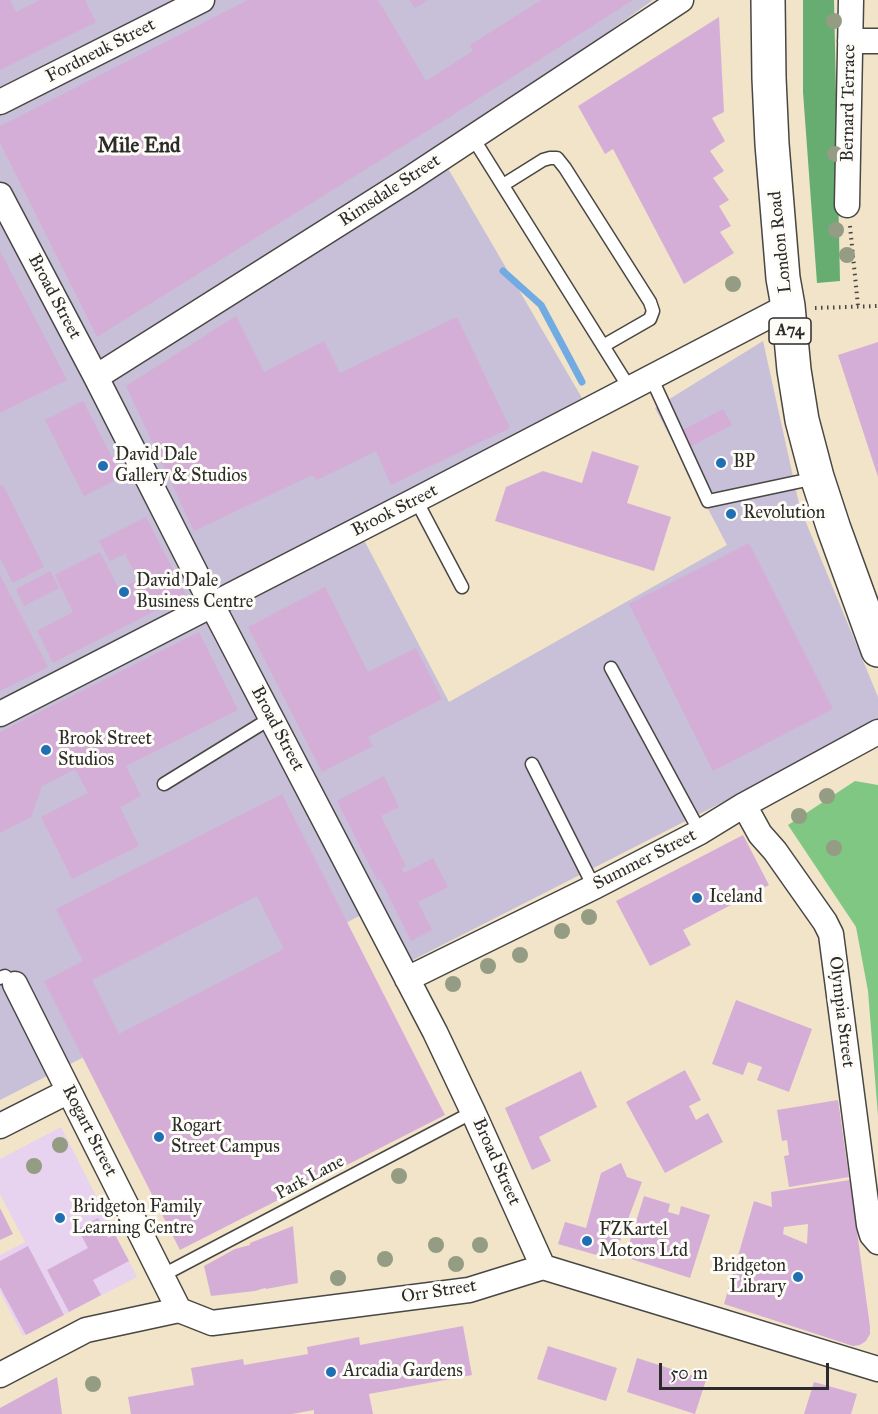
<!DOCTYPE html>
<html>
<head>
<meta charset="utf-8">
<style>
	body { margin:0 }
	#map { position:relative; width:878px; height:1414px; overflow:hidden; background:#f1e4c9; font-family:"IM FELL Great Primer",serif }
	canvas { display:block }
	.scale { position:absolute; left:659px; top:1363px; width:170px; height:27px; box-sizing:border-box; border:3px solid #2b2b2b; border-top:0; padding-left:8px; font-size:18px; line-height:21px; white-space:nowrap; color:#2b2b2b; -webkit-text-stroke:4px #fdfcf7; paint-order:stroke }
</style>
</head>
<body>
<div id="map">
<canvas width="878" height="1414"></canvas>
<div class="scale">50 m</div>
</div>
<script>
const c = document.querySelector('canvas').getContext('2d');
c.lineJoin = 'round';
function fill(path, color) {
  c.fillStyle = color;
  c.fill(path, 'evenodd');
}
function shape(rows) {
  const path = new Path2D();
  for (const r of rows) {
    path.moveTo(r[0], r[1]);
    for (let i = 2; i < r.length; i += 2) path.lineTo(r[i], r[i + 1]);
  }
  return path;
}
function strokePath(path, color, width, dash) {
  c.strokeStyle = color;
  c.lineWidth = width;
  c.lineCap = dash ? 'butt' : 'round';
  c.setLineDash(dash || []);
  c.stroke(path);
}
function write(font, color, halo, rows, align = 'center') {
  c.font = font + ' "IM FELL Great Primer",serif';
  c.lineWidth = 6;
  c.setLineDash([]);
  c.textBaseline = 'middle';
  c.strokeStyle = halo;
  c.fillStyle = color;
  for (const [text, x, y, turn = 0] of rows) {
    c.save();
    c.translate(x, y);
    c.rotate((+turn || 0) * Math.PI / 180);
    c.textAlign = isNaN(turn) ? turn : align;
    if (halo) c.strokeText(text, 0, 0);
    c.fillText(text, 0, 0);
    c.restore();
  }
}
const built = shape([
	[61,1127,137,1277,23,1336,0,1292,0,1255,25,1242,0,1194,0,1159]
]);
const industrial = shape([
	[0,0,653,0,439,153,582,398,354,521,449,702,727,545,655,408,763,341,800,508,878,697,878,723,403,965,373,909,0,1100]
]);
const green = shape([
	[855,781,878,785,878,1116,868,991,856,927,788,825]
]);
const forest = shape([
	[803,0,834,0,840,281,817,283,803,92]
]);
const stream = shape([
	[503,271,541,305,582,382]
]);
const building = shape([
	[0,0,10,0,16,12,40,0,85,0,96,22,0,70],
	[248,0,378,0,426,81,473,51,470,45,541,0,633,0,448,118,97,337,0,143,0,126],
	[409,0,428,0,415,8],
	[719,17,724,112,712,118,725,141,710,151,724,171,713,178,729,200,719,206,731,226,720,232,734,253,684,284,613,149,605,154,578,106],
	[0,251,67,380,0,413],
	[236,316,264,372,324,341,340,373,457,317,510,428,391,485,376,451,317,480,312,475,194,531,126,386],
	[878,342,878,477,838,355],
	[83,401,122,477,84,496,45,420],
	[723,409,732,425,688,448,680,431],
	[592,451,639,466,627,503,671,517,654,571,495,521,506,487,543,471,582,483],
	[3,485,44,567,13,583,0,558,0,486],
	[146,517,186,595,53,663,37,631,73,612,55,575,100,552,119,589,138,580,125,554,110,561,99,541],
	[749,543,833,709,713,771,629,604],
	[50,571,59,588,24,606,16,589],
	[0,575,48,667,0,691],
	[325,587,368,672,416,648,442,699,368,737,373,746,322,772,248,627],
	[199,632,238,710,126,766,141,796,120,807,139,846,72,879,41,817,88,793,75,769,42,786,31,817,0,833,0,732],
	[384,776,399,807,381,816,406,866,401,868,404,873,433,858,448,887,418,902,432,930,411,941,380,879,377,880,337,801],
	[282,794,445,1115,180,1250,44,981,83,961,56,909],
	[257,896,284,949,119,1034,92,980],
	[743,835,769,885,683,930,691,945,650,966,616,901],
	[736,1000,812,1029,789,1092,757,1080,762,1067,748,1062,743,1075,712,1064],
	[685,1070,701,1100,689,1106,696,1120,708,1113,723,1142,665,1173,626,1102],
	[581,1071,597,1107,539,1137,551,1161,532,1170,505,1108],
	[838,1100,849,1177,789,1187,784,1156,789,1155,787,1140,782,1141,777,1110],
	[621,1163,627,1177,642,1182,621,1238,614,1260,558,1244,565,1222,586,1228,601,1173],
	[850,1180,870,1327,870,1334,866,1341,860,1345,853,1346,724,1304,754,1201,772,1207,771,1192],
	[808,1224,807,1244,783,1234,784,1227],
	[644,1196,670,1204,668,1212,679,1215,681,1206,710,1215,690,1278,625,1257],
	[0,1208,13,1234,0,1240],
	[98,1218,108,1238,115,1235,129,1261,93,1280,101,1295,69,1312,47,1270,88,1248,78,1229],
	[293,1226,298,1283,266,1289,265,1288,255,1291,211,1296,204,1266,235,1249,250,1245,250,1243],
	[28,1246,64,1315,26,1335,0,1287,0,1261],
	[463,1326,472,1375,369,1394,373,1414,314,1414,314,1410,292,1414,131,1414,128,1397,194,1385,191,1368,243,1359,244,1365,308,1354,307,1347,359,1337,360,1345],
	[548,1346,617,1368,606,1401,537,1379],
	[637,1358,706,1380,695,1414,627,1392],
	[57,1377,62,1414,0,1414,0,1408],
	[814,1382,857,1394,851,1414,804,1414]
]);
const path = shape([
	[850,226,858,306],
	[815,308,878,306]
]);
const lane = shape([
	[473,138,630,389],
	[503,185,543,160,550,158,557,158,565,168,650,302,653,311,650,319,603,346],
	[651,377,708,501,816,478],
	[416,500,462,587],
	[611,668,700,832],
	[532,764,594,887],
	[164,784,271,718],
	[0,978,5,976,15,984],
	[163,1275,473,1112]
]);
const street = shape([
	[850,41,878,41],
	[0,102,202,0],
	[0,195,96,377,212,605,435,1032,473,1112,543,1267],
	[847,205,851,0],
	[96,377,408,180,681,0],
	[0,714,416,500,788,306],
	[744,805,760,834,775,851,825,922,831,934,869,1225,872,1235,878,1242],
	[407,979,594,887,700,832,744,805,878,732],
	[15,984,179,1310],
	[0,1126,69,1091],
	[0,1375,86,1330,179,1310,212,1323,469,1290,543,1267,878,1369]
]);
const primary = shape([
	[768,0,769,78,772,144,783,278,788,306,794,370,802,420,817,477,834,529,878,650]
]);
const trees = [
	[834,21],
	[835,154],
	[836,230],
	[847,255],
	[733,284],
	[827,796],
	[799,816],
	[834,848],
	[589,917],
	[562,931],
	[520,955],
	[488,966],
	[453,984],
	[60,1145],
	[34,1166],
	[399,1176],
	[436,1245],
	[480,1245],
	[385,1259],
	[456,1264],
	[338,1278],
	[93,1384]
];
const markers = [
	[721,463,6,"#1f6fb2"],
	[103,466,6,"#1f6fb2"],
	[731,514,6,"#1f6fb2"],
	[124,592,6,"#1f6fb2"],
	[46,750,6,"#1f6fb2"],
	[697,898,6,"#1f6fb2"],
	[159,1137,6,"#1f6fb2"],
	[60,1218,6,"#1f6fb2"],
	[587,1241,6,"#1f6fb2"],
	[798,1277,6,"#1f6fb2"],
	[331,1372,6,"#1f6fb2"]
];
const shields = [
	[790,331,42]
];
const shieldNames = [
	["A74",790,331]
];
const streetNames = [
	["Fordneuk Street",101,51,-27],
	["Bernard Terrace",849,103,-89],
	["Rimsdale Street",390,191,-33],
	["London Road",781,242,-96],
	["Broad Street",54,297,62],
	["Brook Street",395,511,-27],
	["Broad Street",277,729,62],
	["Summer Street",645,860,-27],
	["Olympia Street",841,1012,83],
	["Rogart Street",89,1131,63],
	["Broad Street",496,1162,66],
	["Park Lane",310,1178,-28],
	["Orr Street",439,1292,-9]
];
const poiNames = [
	["David Dale",115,456],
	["Gallery & Studios",115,477],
	["BP",733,463],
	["Revolution",743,514],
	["David Dale",136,582],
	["Business Centre",136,603],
	["Brook Street",58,740],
	["Studios",58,761],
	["Iceland",709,898],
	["Rogart",171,1127],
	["Street Campus",171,1148],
	["Bridgeton Family",72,1208],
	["Learning Centre",72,1229],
	["FZKartel",599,1231],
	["Motors Ltd",599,1252],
	["Bridgeton",786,1267,"right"],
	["Library",786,1288,"right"],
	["Arcadia Gardens",343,1372]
];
const quarterNames = [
	["Mile End",139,147]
];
fill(built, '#e7d2ef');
fill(industrial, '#c8bfd8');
fill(green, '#7fc783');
fill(forest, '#67ac71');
strokePath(stream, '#72abe2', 7);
fill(building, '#d5aed7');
strokePath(lane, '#494743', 15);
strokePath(street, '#494743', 27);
strokePath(primary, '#494743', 36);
strokePath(path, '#494743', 4, [1.5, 4.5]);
strokePath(lane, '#fff', 12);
strokePath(street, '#fff', 24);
strokePath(primary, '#fff', 33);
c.fillStyle = '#949c83';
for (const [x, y] of trees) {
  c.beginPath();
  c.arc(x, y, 8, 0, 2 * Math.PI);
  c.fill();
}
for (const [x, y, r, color] of markers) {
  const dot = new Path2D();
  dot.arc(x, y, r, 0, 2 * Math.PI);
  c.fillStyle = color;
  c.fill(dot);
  strokePath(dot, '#fdfcf7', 2);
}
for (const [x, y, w] of shields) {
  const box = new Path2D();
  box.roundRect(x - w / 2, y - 13, w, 26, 4.5);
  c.fillStyle = '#fdfcf7';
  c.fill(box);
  strokePath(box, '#2b2b2b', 1.5);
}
write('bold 16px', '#2b2b2b', null, shieldNames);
write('18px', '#2b2b2b', '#fdfcf7', streetNames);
write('18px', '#2b2b2b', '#fdfcf7', poiNames, 'left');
write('bold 21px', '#2b2b2b', '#fdfcf7', quarterNames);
</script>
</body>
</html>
